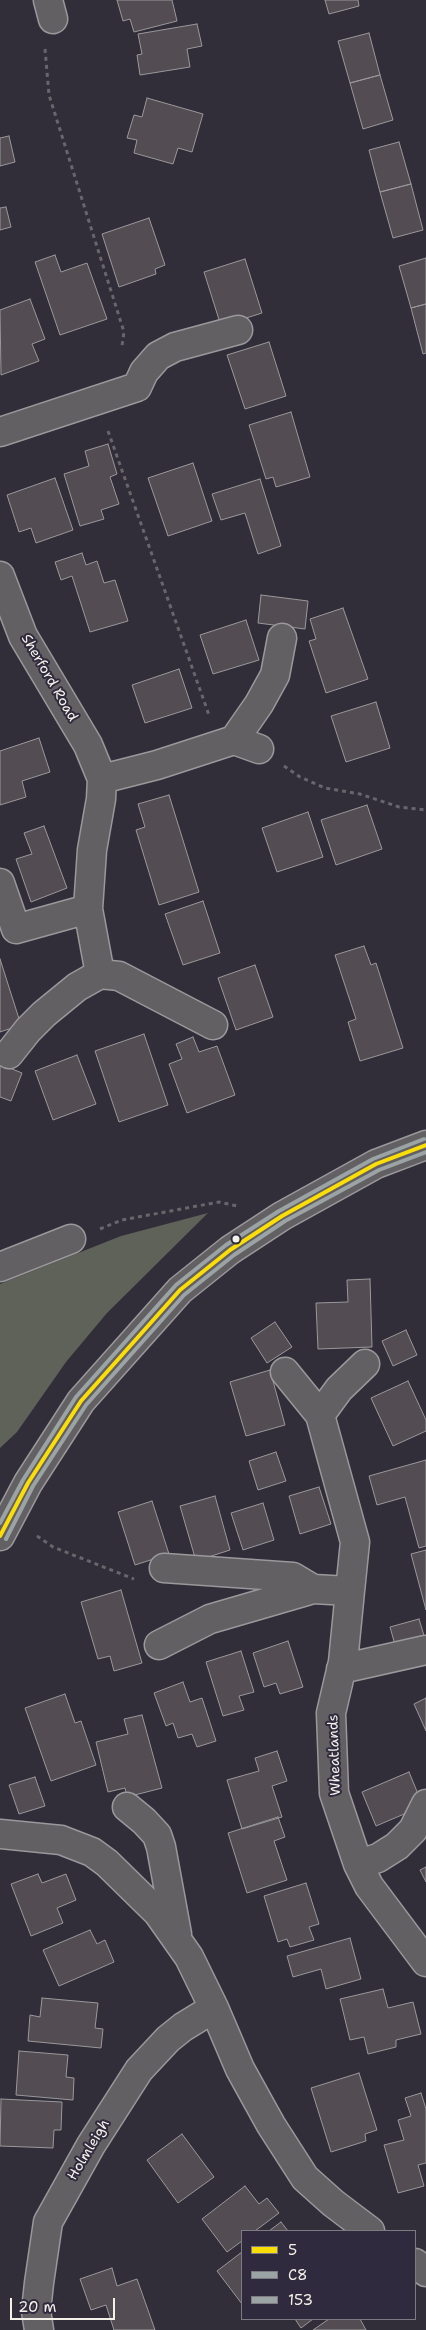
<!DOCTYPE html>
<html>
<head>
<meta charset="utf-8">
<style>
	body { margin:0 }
	#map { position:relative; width:426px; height:2330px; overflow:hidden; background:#312e39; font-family:"Shantell Sans",sans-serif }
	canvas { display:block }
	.legend { position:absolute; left:241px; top:2230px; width:175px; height:90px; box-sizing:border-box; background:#2f2a3d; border:1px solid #7e7a81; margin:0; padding:6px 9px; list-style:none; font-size:15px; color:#f4f1e8 }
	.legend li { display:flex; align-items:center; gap:10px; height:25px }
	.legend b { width:25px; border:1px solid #7e7a81 }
	.scale { position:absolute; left:10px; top:2298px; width:105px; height:22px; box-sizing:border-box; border:2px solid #f4f1e8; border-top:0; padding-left:6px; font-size:15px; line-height:18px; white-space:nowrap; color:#f4f1e8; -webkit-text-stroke:4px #2f2a3d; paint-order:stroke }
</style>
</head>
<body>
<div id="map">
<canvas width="426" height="2330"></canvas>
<ul class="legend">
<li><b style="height:6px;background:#fbdd07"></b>5</li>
<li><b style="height:6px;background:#9ba3a5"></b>C8</li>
<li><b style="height:6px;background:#9ba3a5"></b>153</li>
</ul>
<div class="scale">20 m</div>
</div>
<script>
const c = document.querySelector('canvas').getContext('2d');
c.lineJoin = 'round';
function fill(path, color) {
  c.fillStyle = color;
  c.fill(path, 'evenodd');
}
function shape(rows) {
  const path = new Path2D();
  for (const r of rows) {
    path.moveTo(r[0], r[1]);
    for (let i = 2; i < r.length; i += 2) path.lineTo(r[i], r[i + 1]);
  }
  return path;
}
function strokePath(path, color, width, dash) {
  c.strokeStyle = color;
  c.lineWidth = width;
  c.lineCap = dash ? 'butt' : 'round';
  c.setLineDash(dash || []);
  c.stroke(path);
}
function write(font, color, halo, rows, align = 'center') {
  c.font = font + ' "Shantell Sans",sans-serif';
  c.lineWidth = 4;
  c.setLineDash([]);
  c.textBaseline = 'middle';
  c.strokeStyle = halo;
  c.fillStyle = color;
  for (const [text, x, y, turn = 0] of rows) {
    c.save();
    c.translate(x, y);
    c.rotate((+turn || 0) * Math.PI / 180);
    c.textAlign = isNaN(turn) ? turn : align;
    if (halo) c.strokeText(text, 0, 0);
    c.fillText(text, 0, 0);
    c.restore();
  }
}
const green = shape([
	[208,1213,107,1313,66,1362,17,1432,0,1448,0,1284,121,1236]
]);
const building = shape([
	[117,0,172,0,177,21,134,32,130,19,123,21,117,0],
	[325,0,358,0,359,6,329,14,325,0],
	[197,24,202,46,187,49,190,67,140,75,137,55,142,54,138,34,197,24],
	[369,33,380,75,350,83,338,41,369,33],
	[380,75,393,120,363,129,350,83,380,75],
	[147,98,203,114,192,152,178,148,173,164,134,153,137,140,127,138,134,115,142,117,147,98],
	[9,136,15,162,0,166,0,138,9,136],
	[399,142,411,184,380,192,369,150,399,142],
	[411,184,423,230,393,238,380,192,411,184],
	[6,207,11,227,0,230,0,208,6,207],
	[149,218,165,265,155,269,156,274,119,287,102,234,149,218],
	[55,255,61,272,87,263,107,319,60,335,35,262,55,255],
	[426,258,426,304,411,308,399,266,426,258],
	[245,259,262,313,221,326,204,272,245,259],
	[30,299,45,339,32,344,39,361,1,375,0,310,30,299],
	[426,304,426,353,423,354,411,308,426,304],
	[269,342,286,396,245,409,227,355,269,342],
	[291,412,310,477,276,487,273,477,266,479,249,425,291,412],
	[108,444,117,474,110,477,119,504,101,510,104,519,80,526,64,474,89,466,85,451,108,444],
	[193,463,212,521,168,536,148,478,193,463],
	[55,478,73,530,36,543,31,528,19,532,7,495,55,478],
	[260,479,281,546,258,554,245,513,221,520,212,494,260,479],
	[82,553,86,565,97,561,104,583,115,580,128,621,90,632,72,576,61,580,55,562,82,553],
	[261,595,308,601,305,629,258,623,261,595],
	[343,608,368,679,326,693,309,641,316,639,310,619,343,608],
	[246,620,259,660,213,674,200,635,246,620],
	[179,669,192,708,145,723,132,685,179,669],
	[376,702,390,748,346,762,331,716,376,702],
	[39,738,50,772,22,781,26,797,0,805,0,751,39,738],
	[169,795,199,892,159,905,136,830,145,827,138,804,169,795],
	[367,805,382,849,336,865,321,820,367,805],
	[308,812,323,857,277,872,262,828,308,812],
	[44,826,67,888,31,902,16,859,32,854,24,833,44,826],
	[203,901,220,953,183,965,165,914,203,901],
	[364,946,371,965,376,963,403,1048,360,1061,348,1022,356,1019,335,955,364,946],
	[0,959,21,1025,0,1032,0,959],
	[255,965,273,1017,236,1030,218,978,255,965],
	[144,1034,168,1105,119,1122,95,1051,144,1034],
	[193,1037,199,1052,217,1046,235,1095,187,1113,169,1064,182,1059,176,1044,193,1037],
	[77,1055,96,1104,53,1120,35,1071,77,1055],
	[0,1064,22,1073,11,1101,0,1097,0,1064],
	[370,1279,372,1347,318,1349,316,1303,348,1302,347,1280,370,1279],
	[275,1322,292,1347,267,1363,251,1338,275,1322],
	[406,1330,417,1355,393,1366,382,1341,406,1330],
	[270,1370,285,1425,246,1436,230,1382,270,1370],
	[408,1381,426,1420,426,1431,393,1446,371,1398,408,1381],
	[276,1452,286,1481,258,1490,249,1461,276,1452],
	[426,1460,426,1546,419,1548,405,1497,377,1505,369,1476,426,1460],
	[319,1487,331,1524,300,1534,289,1496,319,1487],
	[215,1496,230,1550,196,1561,180,1506,215,1496],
	[152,1501,169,1554,135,1565,118,1512,152,1501],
	[263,1503,274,1540,243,1550,231,1513,263,1503],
	[426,1550,426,1610,411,1554,426,1550],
	[121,1590,142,1663,114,1671,110,1656,98,1659,81,1602,121,1590],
	[419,1619,426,1642,397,1652,390,1627,419,1619],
	[288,1641,303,1687,280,1694,276,1683,264,1687,253,1653,288,1641],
	[241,1651,254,1692,239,1696,244,1710,223,1716,206,1662,241,1651],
	[183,1682,190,1702,202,1698,216,1741,197,1747,192,1734,178,1738,173,1723,166,1726,154,1693,183,1682],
	[65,1694,75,1723,81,1721,96,1765,51,1781,25,1708,65,1694],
	[426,1698,426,1731,414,1704,426,1698],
	[142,1715,162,1788,127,1797,125,1788,108,1792,96,1742,128,1734,124,1719,142,1715],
	[277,1751,287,1781,272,1786,282,1817,242,1829,227,1780,259,1771,255,1758,277,1751],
	[409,1772,423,1806,376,1826,362,1792,409,1772],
	[35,1777,45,1806,19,1814,9,1785,35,1777],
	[278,1817,285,1837,274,1841,287,1880,247,1893,228,1833,278,1817],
	[426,1867,426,1882,420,1870,426,1867],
	[38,1874,42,1883,66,1874,76,1900,57,1908,63,1923,31,1936,11,1884,38,1874],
	[306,1883,319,1924,309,1927,314,1940,290,1947,287,1939,278,1942,264,1896,306,1883],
	[90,1930,97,1944,105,1940,114,1962,59,1986,43,1950,90,1930],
	[350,1938,361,1979,326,1989,321,1969,293,1977,287,1956,350,1938],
	[383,1989,388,2008,413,2002,421,2034,396,2040,396,2047,368,2054,364,2037,350,2040,340,1999,383,1989],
	[42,1998,98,2003,95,2028,103,2029,101,2048,28,2041,30,2015,40,2017,42,1998],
	[19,2051,68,2055,66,2077,74,2078,73,2100,16,2095,19,2051],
	[359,2073,377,2130,365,2134,366,2141,331,2152,311,2088,359,2073],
	[421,2093,426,2109,426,2163,418,2165,424,2186,398,2193,384,2145,404,2140,398,2120,411,2116,405,2098,421,2093],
	[1,2099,62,2102,61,2130,54,2130,53,2148,0,2146,1,2099],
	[182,2134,214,2177,178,2203,147,2160,182,2134],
	[245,2186,259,2204,267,2198,279,2213,255,2231,242,2231,242,2241,227,2252,202,2219,245,2186],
	[281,2222,288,2231,269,2231,281,2222],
	[242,2252,242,2304,217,2271,242,2252],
	[112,2268,117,2286,137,2279,155,2330,114,2330,106,2305,91,2310,80,2279,112,2268],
	[295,2319,313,2319,301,2328,295,2319],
	[329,2319,360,2319,366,2330,313,2330,329,2319]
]);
const path = shape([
	[45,49,49,95,124,332,122,346],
	[108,431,209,715],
	[284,766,300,777,325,788,360,794,399,807,426,810],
	[100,1229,122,1220,219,1202,237,1206],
	[37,1536,53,1547,134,1579]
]);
const minor = shape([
	[48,0,53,19],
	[0,432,137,387,144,372,158,356,175,347,238,330],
	[0,576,23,636,88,745,102,779,101,799,92,850,88,909,100,974],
	[234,740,259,704,275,675,282,638],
	[102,779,157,765,234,740,259,749],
	[0,883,16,929,88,909],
	[9,1054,28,1030,44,1014,77,987,100,974,119,976,213,1025],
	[0,1267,71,1239],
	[285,1372,320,1415,339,1389,365,1364],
	[320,1415,355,1542,350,1591],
	[0,1536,28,1483,81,1401,180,1290,230,1250,282,1216,376,1164,426,1145],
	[164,1568,293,1577,313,1589],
	[159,1645,210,1619,313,1589,350,1591,343,1662,331,1713,334,1793,358,1864,369,1886,426,1962],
	[341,1669,426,1650],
	[127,1807,144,1821,157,1835,161,1847,177,1934],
	[0,1834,61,1840,92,1852,107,1863,158,1913,189,1957,214,2008,240,2069,271,2125,305,2178,333,2203,370,2231],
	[358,1864,378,1858,397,1846,413,1830,426,1804],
	[415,2263,426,2272],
	[39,2330,36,2311,39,2283,48,2222,91,2145,139,2070,168,2039,183,2027,214,2008]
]);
const bus1 = shape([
	[0,1536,28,1483,81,1401,180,1290,230,1250,282,1216,376,1164,426,1145]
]);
const bus2 = shape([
	[6,1539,33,1486,86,1405,184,1295,234,1255,285,1221,379,1170,426,1152]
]);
const bus3 = shape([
	[0,1523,23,1480,76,1397,176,1285,226,1245,279,1211,373,1159,424,1139]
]);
const markers = [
	[236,1239,4.5,"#f4f1e8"]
];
const streetNames = [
	["Sherford Road",49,678,60],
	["Wheatlands",335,1755,-92],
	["Holmleigh",89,2150,-59]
];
fill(green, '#5e6258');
fill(building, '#534d53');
strokePath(building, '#9a989b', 1);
strokePath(minor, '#9a989b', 31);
strokePath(path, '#68666b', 3, [4, 4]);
strokePath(minor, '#626063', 28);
strokePath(bus1, '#fbdd07', 4);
strokePath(bus2, '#9ba3a5', 4);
strokePath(bus3, '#9ba3a5', 4);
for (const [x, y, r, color] of markers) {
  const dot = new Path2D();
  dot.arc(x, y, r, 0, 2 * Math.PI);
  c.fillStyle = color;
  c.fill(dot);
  strokePath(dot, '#2f2a3d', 2);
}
write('14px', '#f4f1e8', '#2f2a3d', streetNames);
</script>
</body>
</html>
